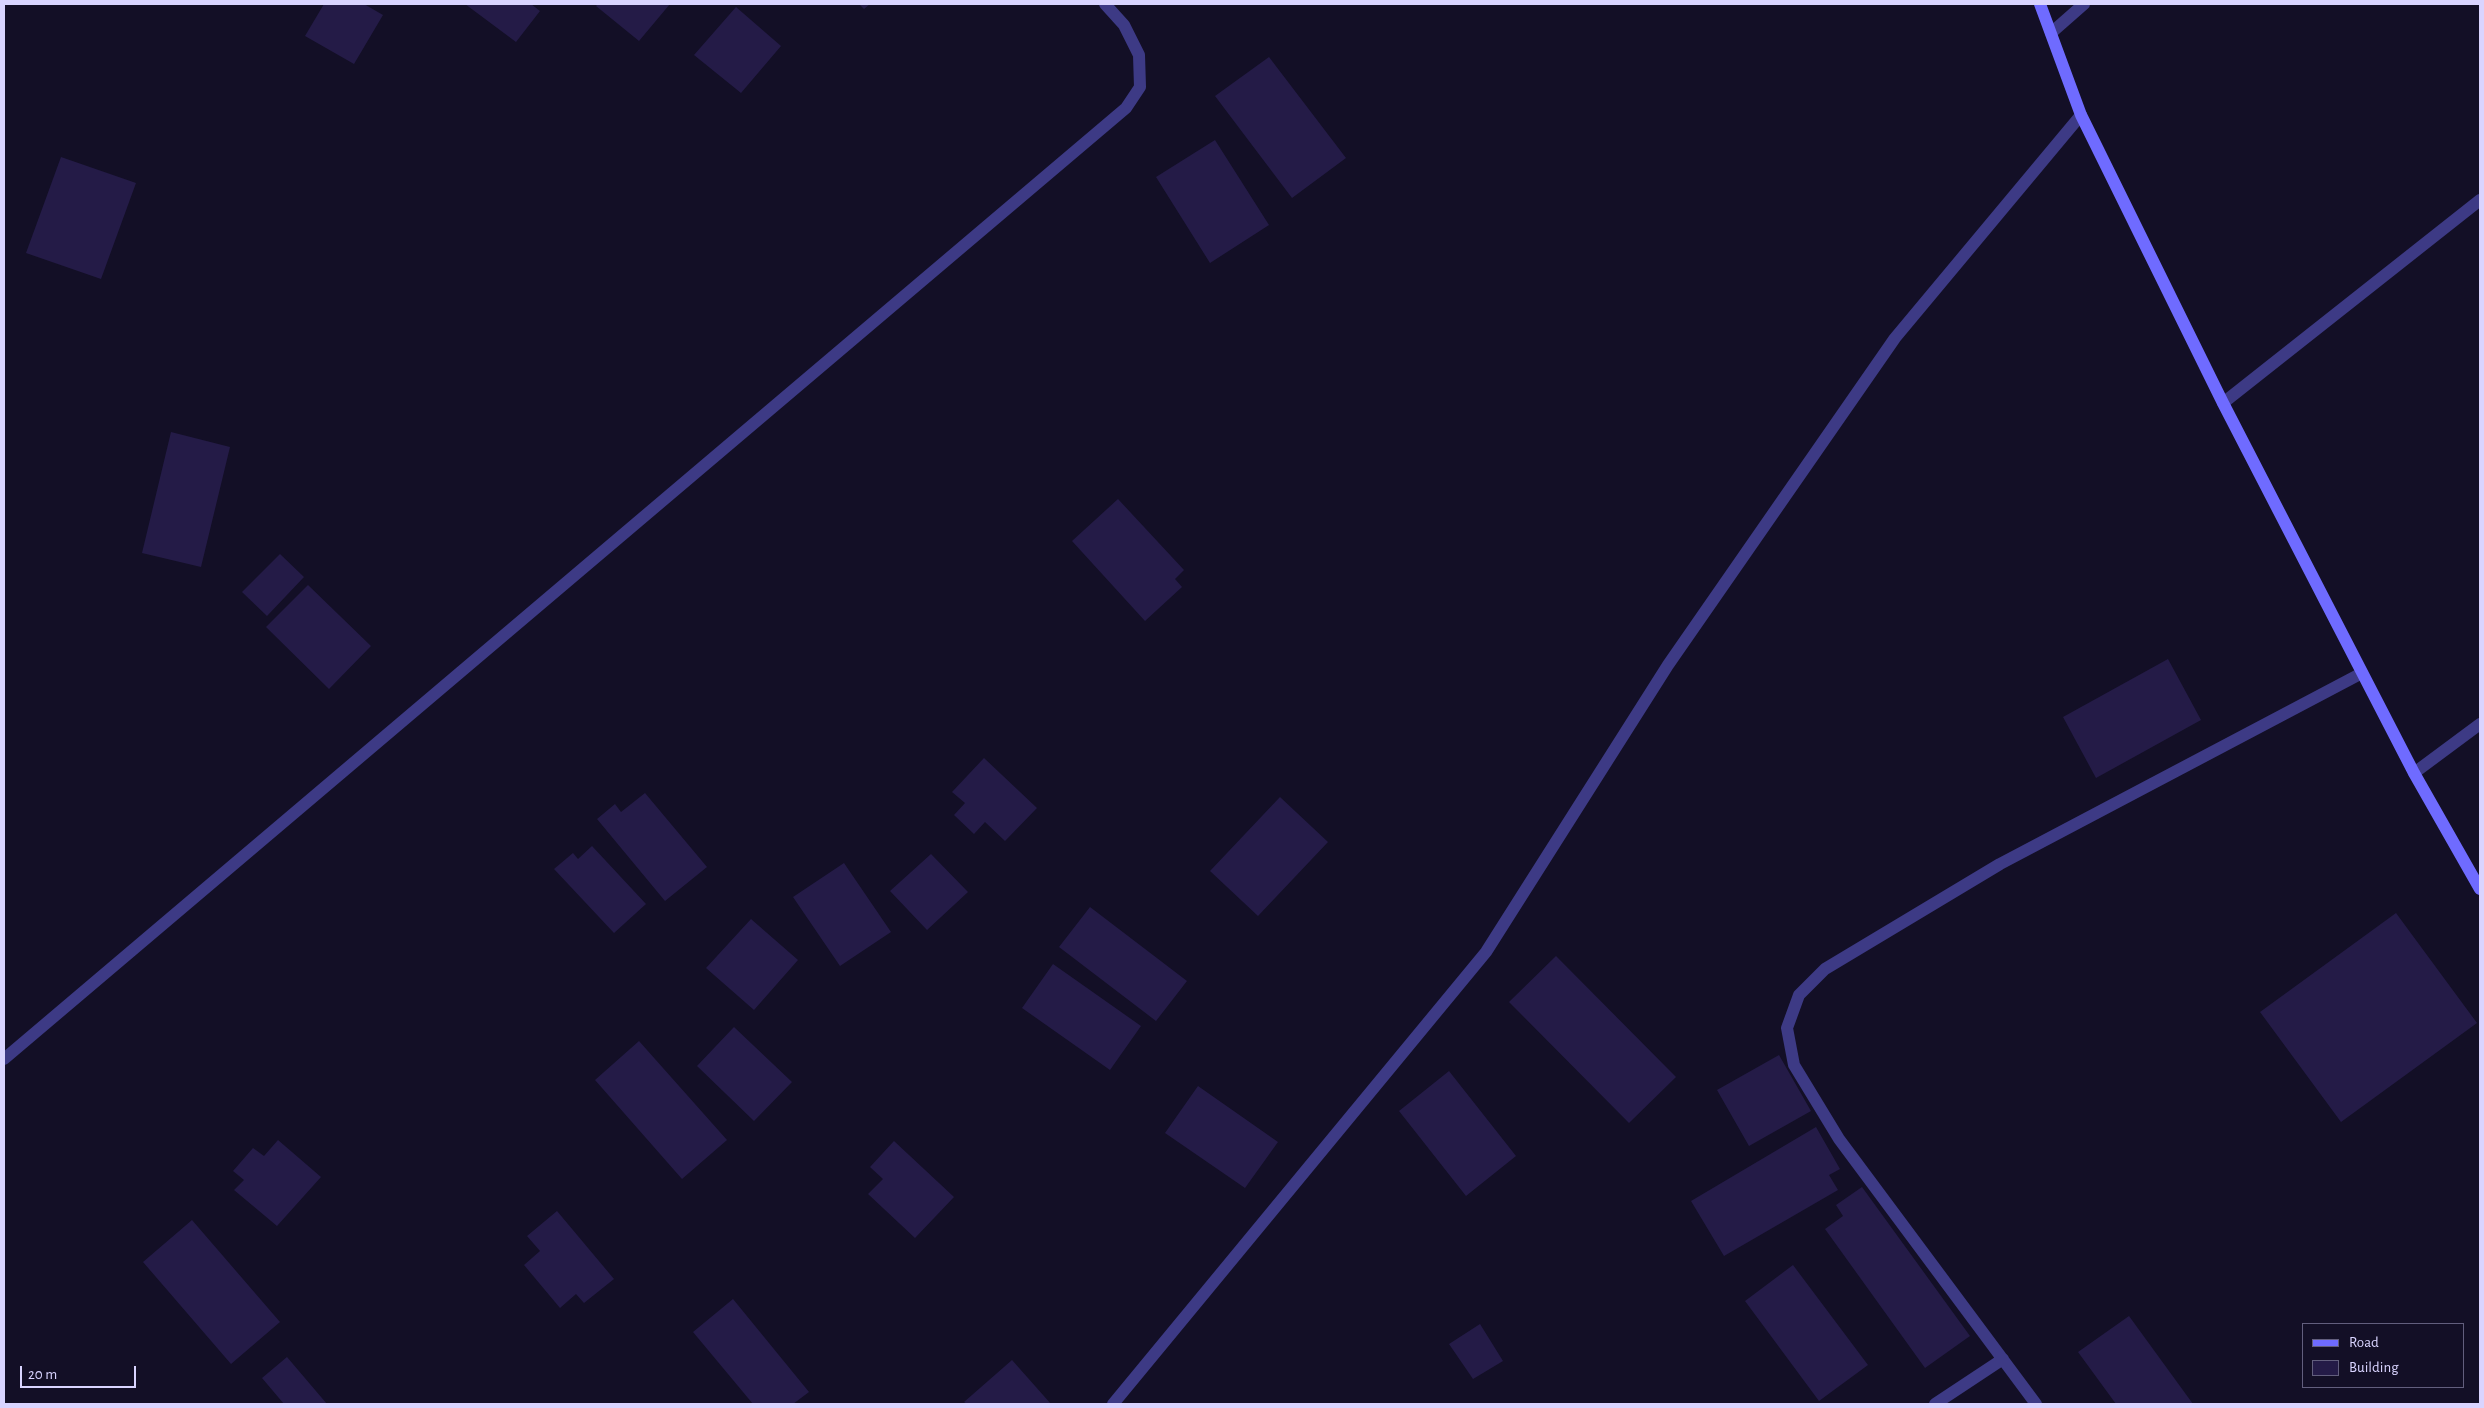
<!DOCTYPE html>
<html>
<head>
<meta charset="utf-8">
<style>
	body { margin:0 }
	#map { position:relative; width:2484px; height:1408px; overflow:hidden; background:#130f26; font-family:"Alegreya Sans",sans-serif }
	canvas { display:block }
	.frame { position:absolute; inset:0; border:5px solid #d9d4ff; pointer-events:none }
	.legend { position:absolute; left:2302px; top:1323px; width:162px; height:65px; box-sizing:border-box; background:#130f26; border:1px solid #625e7d; margin:0; padding:6px 9px; list-style:none; font-size:15px; color:#d9d4ff }
	.legend li { display:flex; align-items:center; gap:10px; height:25px }
	.legend b { width:25px; border:1px solid #625e7d }
	.scale { position:absolute; left:20px; top:1366px; width:116px; height:22px; box-sizing:border-box; border:2px solid #d9d4ff; border-top:0; padding-left:6px; font-size:15px; line-height:18px; white-space:nowrap; color:#d9d4ff; -webkit-text-stroke:4px #130f26; paint-order:stroke }
</style>
</head>
<body>
<div id="map">
<canvas width="2484" height="1408"></canvas>
<div class="frame"></div>
<ul class="legend">
<li><b style="height:6px;background:#6f6bff"></b>Road</li>
<li><b style="height:14px;background:#241b47"></b>Building</li>
</ul>
<div class="scale">20 m</div>
</div>
<script>
const c = document.querySelector('canvas').getContext('2d');
c.lineJoin = 'round';
function fill(path, color) {
  c.fillStyle = color;
  c.fill(path, 'evenodd');
}
function shape(rows) {
  const path = new Path2D();
  for (const r of rows) {
    path.moveTo(r[0], r[1]);
    for (let i = 2; i < r.length; i += 2) path.lineTo(r[i], r[i + 1]);
  }
  return path;
}
function strokePath(path, color, width, dash) {
  c.strokeStyle = color;
  c.lineWidth = width;
  c.lineCap = dash ? 'butt' : 'round';
  c.setLineDash(dash || []);
  c.stroke(path);
}
const building = shape([
	[324,4,364,4,383,15,354,64,305,36],
	[465,4,531,4,540,11,516,42],
	[598,4,670,4,639,41,596,6],
	[859,4,870,4,864,9],
	[736,7,781,46,741,93,694,55],
	[1269,57,1346,158,1292,198,1215,96],
	[1215,140,1269,225,1210,263,1156,177],
	[61,157,136,183,101,279,26,253],
	[171,432,230,447,201,567,142,553],
	[1118,499,1184,570,1175,579,1182,587,1145,621,1072,541],
	[280,554,304,577,267,616,242,592],
	[308,585,371,646,329,689,266,627],
	[2168,659,2201,720,2096,778,2063,717],
	[984,758,1037,808,1005,841,985,822,974,834,954,815,965,803,952,792],
	[645,793,707,867,665,901,597,819,615,804,621,812],
	[1280,797,1328,842,1258,916,1210,871],
	[592,846,646,904,614,933,554,869,573,853,578,859],
	[931,854,968,892,927,930,890,891],
	[844,863,891,932,840,966,793,897],
	[1090,907,1187,981,1156,1021,1059,947],
	[2396,913,2477,1023,2341,1122,2260,1012],
	[751,919,798,960,754,1010,706,968],
	[1556,956,1676,1077,1629,1123,1509,1002],
	[1053,964,1141,1026,1110,1070,1022,1008],
	[734,1027,792,1082,754,1121,697,1066],
	[639,1041,727,1140,682,1179,595,1080],
	[1779,1055,1811,1111,1749,1146,1717,1090],
	[1449,1071,1516,1156,1466,1196,1399,1111],
	[1198,1086,1278,1142,1245,1188,1165,1133],
	[1816,1127,1840,1169,1829,1175,1838,1190,1724,1256,1691,1201],
	[278,1140,321,1177,277,1226,234,1190,244,1180,233,1171,253,1148,264,1156],
	[894,1141,954,1197,915,1238,868,1194,883,1179,870,1167],
	[1862,1187,1970,1336,1925,1368,1825,1229,1843,1216,1836,1205],
	[557,1211,614,1279,584,1303,576,1294,560,1308,524,1265,540,1251,527,1236],
	[192,1220,280,1322,231,1364,143,1262],
	[1793,1265,1868,1365,1819,1401,1745,1301],
	[733,1299,809,1392,793,1404,753,1404,693,1332],
	[2129,1316,2193,1404,2116,1404,2078,1352],
	[1480,1324,1503,1361,1473,1379,1449,1344],
	[287,1357,327,1404,284,1404,262,1378],
	[1012,1360,1051,1404,967,1404,964,1402]
]);
const street = shape([
	[2051,33,2084,4],
	[2223,403,2480,200],
	[2414,773,2480,724],
	[4,1059,1126,108,1140,87,1139,55,1124,25,1105,4],
	[1113,1404,1486,952,1668,665,1895,338,2081,115],
	[1935,1404,2003,1359],
	[2036,1404,1839,1139,1794,1065,1787,1028,1799,995,1825,969,2000,864,2362,673]
]);
const secondary = shape([
	[2040,4,2081,115,2223,403,2414,773,2480,889]
]);
fill(building, '#241b47');
strokePath(street, '#3d3a85', 12);
strokePath(secondary, '#6f6bff', 12);
</script>
</body>
</html>
